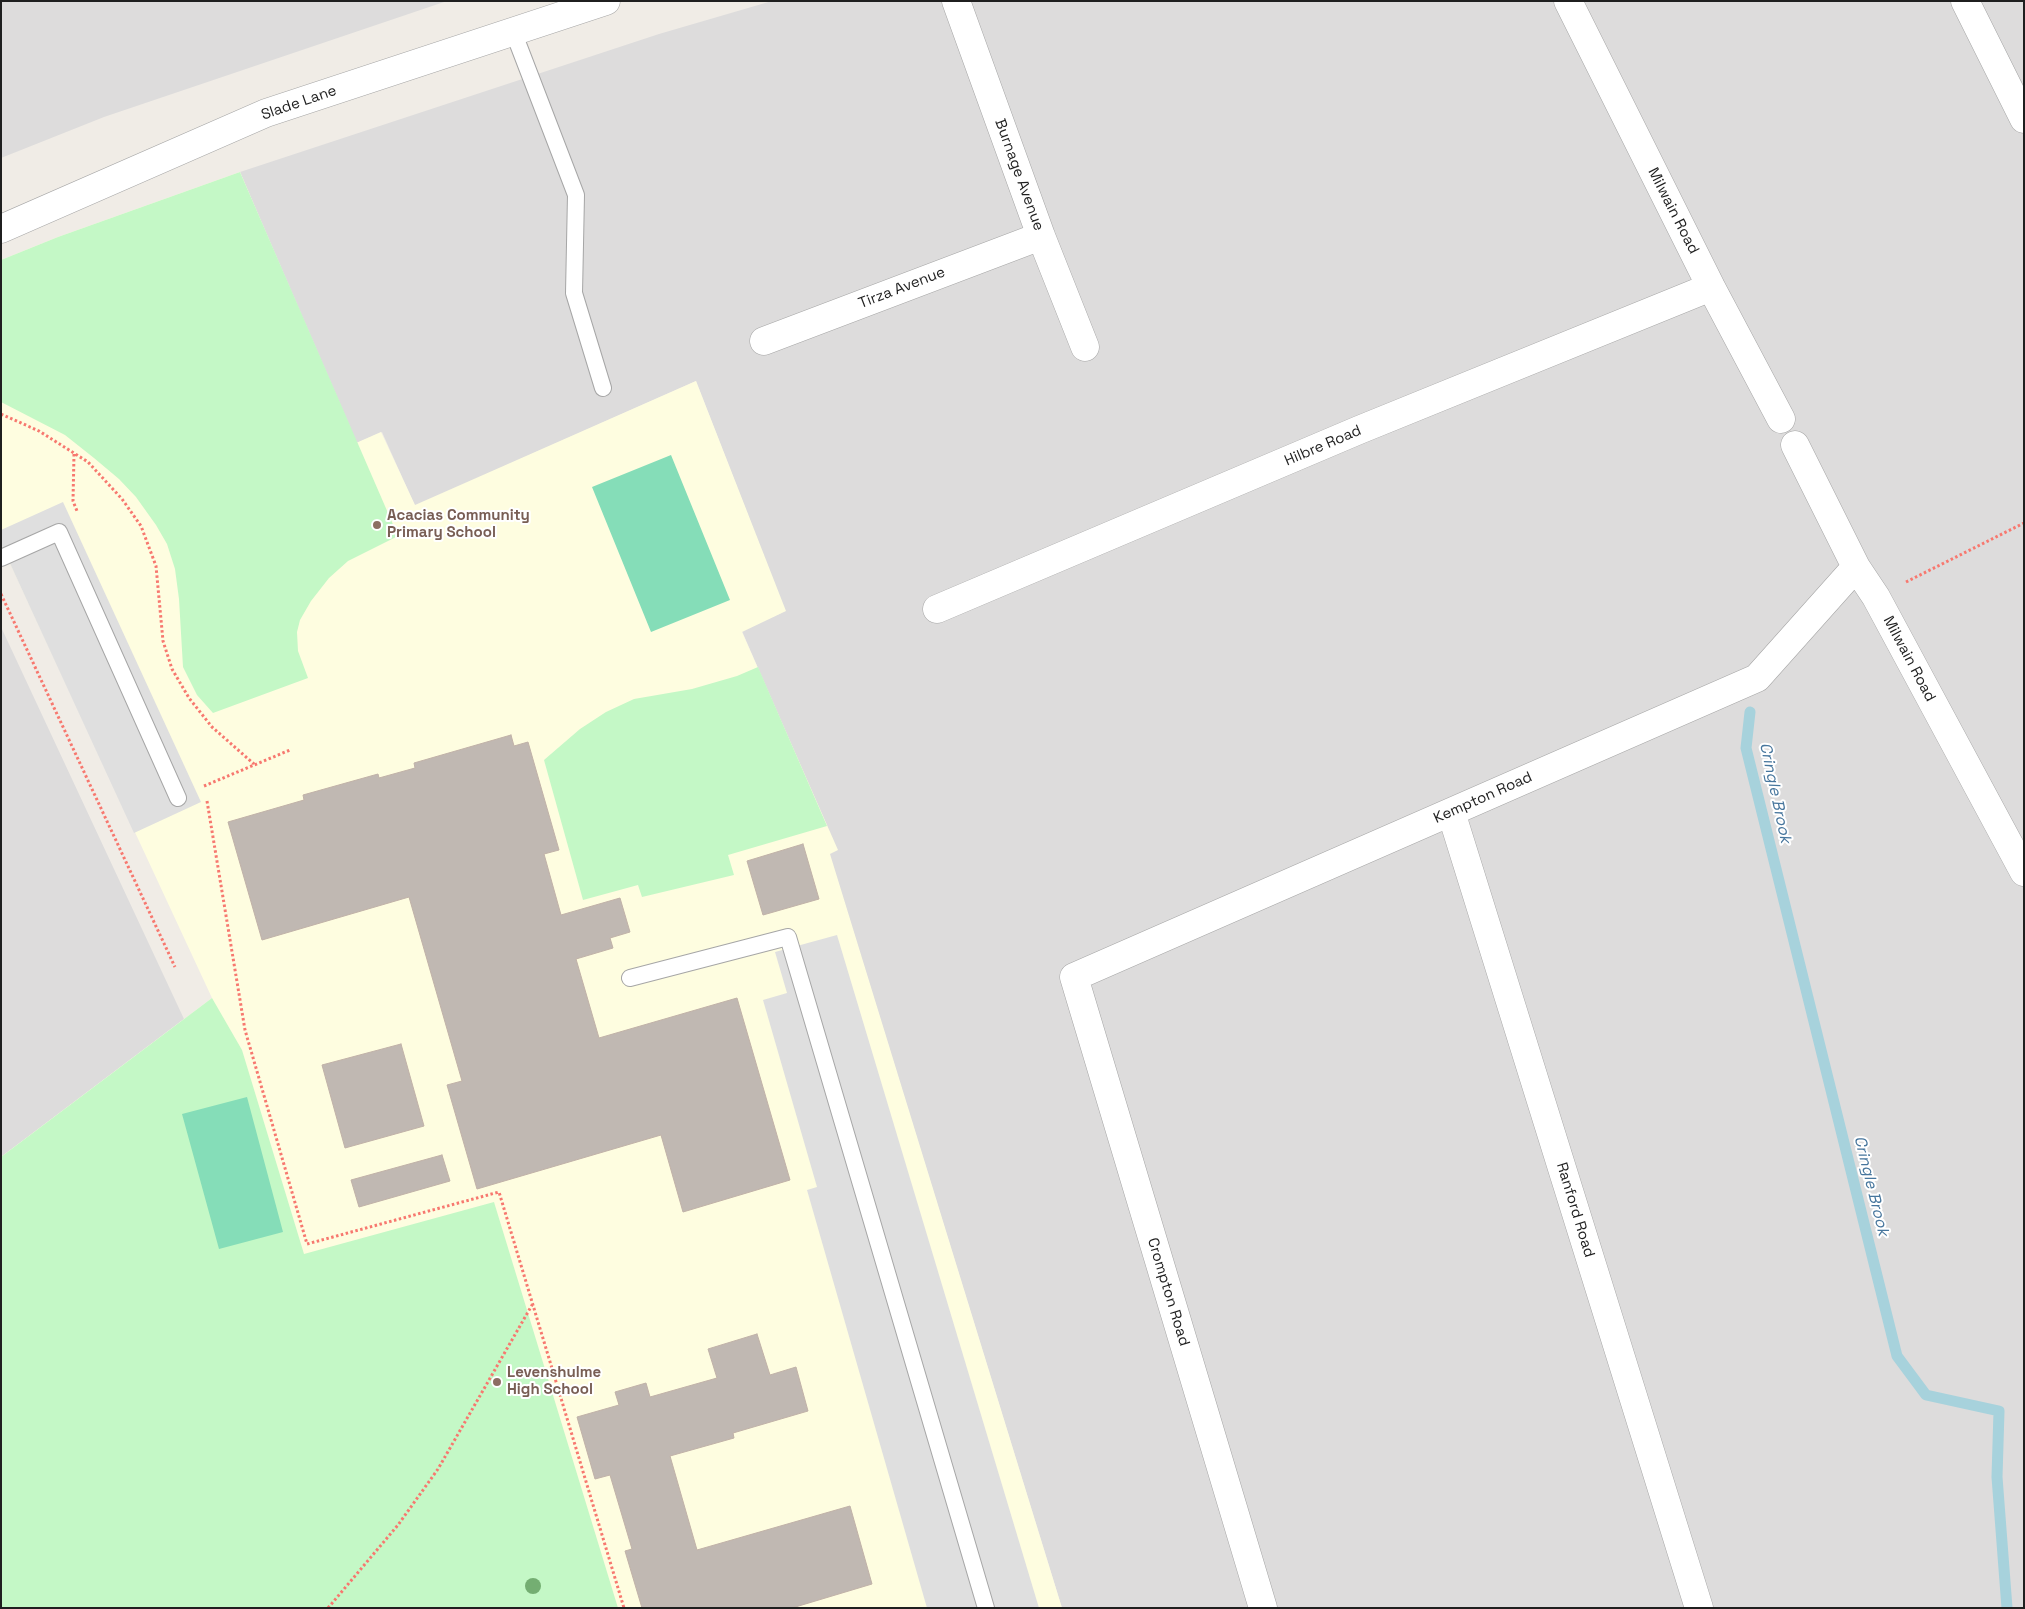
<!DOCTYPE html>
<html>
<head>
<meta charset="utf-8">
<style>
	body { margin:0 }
	#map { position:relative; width:2025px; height:1609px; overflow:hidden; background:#f0ece6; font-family:"Space Grotesk",sans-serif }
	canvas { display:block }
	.frame { position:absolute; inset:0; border:2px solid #1f1f1f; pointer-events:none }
</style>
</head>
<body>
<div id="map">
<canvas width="2025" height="1609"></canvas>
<div class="frame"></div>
</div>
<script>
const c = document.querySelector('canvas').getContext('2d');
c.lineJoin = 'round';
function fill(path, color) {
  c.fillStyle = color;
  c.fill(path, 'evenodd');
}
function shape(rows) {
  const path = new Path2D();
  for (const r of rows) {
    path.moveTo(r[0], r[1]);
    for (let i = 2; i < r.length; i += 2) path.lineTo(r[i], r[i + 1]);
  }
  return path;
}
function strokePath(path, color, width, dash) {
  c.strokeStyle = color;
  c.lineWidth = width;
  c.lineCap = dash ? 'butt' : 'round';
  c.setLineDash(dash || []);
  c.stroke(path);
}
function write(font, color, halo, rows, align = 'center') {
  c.font = font + ' "Space Grotesk",sans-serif';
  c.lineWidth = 4;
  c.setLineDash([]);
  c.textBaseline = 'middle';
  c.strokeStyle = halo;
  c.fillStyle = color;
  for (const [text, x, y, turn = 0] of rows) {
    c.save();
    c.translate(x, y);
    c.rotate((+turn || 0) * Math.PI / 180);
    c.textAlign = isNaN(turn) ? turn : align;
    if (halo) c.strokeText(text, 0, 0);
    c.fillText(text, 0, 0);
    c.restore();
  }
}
const residential = shape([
	[1,1,447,1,104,117,1,158],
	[772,1,2024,1,2024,1608,1062,1608,829,853,837,850,742,631,785,611,696,381,415,506,382,432,357,443,240,172,659,34],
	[1,627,184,1019,1,1157]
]);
const education = shape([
	[240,172,356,443,381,432,415,505,696,381,786,611,742,632,838,850,830,854,1062,1608,1,1608,1,1157,212,998,1,544,1,260,58,237]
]);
const park = shape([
	[240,172,398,536,348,561,329,578,311,601,300,620,297,632,298,651,308,678,213,713,197,695,183,667,179,599,175,569,167,544,156,525,136,497,119,479,94,458,65,435,1,402,1,260,58,237],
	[758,667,827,826,728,855,734,875,642,897,638,885,583,900,544,760,580,729,606,712,634,699,692,689,737,676],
	[212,998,242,1050,304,1254,494,1202,618,1608,1,1608,1,1157]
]);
const pitch = shape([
	[671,455,730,600,651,632,592,487],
	[247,1097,283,1232,219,1249,182,1114]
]);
const parking = shape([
	[63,502,201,802,134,833,1,544,1,530],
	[837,935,1039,1608,927,1608,807,1190,817,1187,763,1000,787,993,775,952]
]);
const stream = shape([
	[1750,712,1746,748,1897,1356,1926,1395,1999,1411,1997,1477,2007,1608]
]);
const building = shape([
	[511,735,514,746,528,742,559,850,544,854,561,915,620,898,630,932,610,938,613,948,576,959,599,1038,737,998,790,1180,683,1212,661,1135,477,1189,447,1085,462,1081,409,897,262,940,228,822,304,800,303,795,378,774,379,778,415,768,414,763,511,735],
	[803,844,819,899,763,915,747,861,803,844],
	[401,1044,424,1126,345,1148,322,1065,401,1044],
	[442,1155,450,1181,359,1207,351,1180,442,1155],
	[757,1334,770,1375,796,1367,808,1411,733,1433,734,1438,670,1456,697,1550,850,1506,872,1584,792,1608,642,1608,625,1551,632,1549,610,1475,595,1479,577,1417,619,1405,615,1392,646,1383,650,1397,717,1378,708,1349,757,1334]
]);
const path = shape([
	[1,414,39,431,88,462,122,499,141,526,156,566,163,641,172,669,189,698,212,727,254,764],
	[74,454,73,501,77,511],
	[1906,582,2024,523],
	[1,594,175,967],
	[204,786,290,750],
	[207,801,245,1030,307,1244,499,1192,624,1608],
	[328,1608,398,1525,438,1469,532,1305]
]);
const service = shape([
	[513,31,576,195,574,293,603,388],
	[1,558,59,532,178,798],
	[630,978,788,937,986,1608]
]);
const minor = shape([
	[956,1,1041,236,1085,347],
	[1568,1,1711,287,1781,419],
	[1965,1,2024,119],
	[764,341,1041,236],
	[1795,445,1856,567,1876,597,2024,872],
	[937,609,1359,430,1711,287],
	[1451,812,1699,1608],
	[1263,1608,1074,977,1757,678,1856,567]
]);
const tertiary = shape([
	[1,229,266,113,606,1]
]);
const trees = [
	[533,1586]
];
const markers = [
	[377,525,5,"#8d6e63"],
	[497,1382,5,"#8d6e63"]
];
const streetNames = [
	["Slade Lane",299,103,-19],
	["Burnage Avenue",1019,175,70],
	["Milwain Road",1673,211,63],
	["Tirza Avenue",902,288,-21],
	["Hilbre Road",1323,446,-23],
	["Milwain Road",1909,659,62],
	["Kempton Road",1483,798,-24],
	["Ranford Road",1575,1210,73],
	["Crompton Road",1168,1292,73]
];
const educationNames = [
	["Acacias Community",387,516],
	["Primary School",387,533],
	["Levenshulme",507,1373],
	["High School",507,1390]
];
const waterNames = [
	["Cringle Brook",1775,793,78],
	["Cringle Brook",1871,1186,76]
];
fill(residential, '#dddcdc');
fill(education, '#fefde0');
fill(park, '#c4f8c6');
fill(pitch, '#85ddb8');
fill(parking, '#dfdfdf');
strokePath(stream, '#a7d2dc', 11);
fill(building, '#c0b8b2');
strokePath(building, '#c1b2a8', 1);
strokePath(service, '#a6a6a6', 18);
strokePath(minor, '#a6a6a6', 29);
strokePath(tertiary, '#a6a6a6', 29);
strokePath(path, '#f7786f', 3, [2.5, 2.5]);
strokePath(service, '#fff', 16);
strokePath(minor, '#fff', 28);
strokePath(tertiary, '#fff', 28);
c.fillStyle = '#74ae72';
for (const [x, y] of trees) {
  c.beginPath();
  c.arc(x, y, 8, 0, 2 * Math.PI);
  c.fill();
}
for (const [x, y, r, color] of markers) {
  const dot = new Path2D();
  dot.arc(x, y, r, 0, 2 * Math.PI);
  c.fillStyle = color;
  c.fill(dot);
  strokePath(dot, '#fff', 2);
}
write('15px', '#1f1f1f', '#fff', streetNames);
write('bold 15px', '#785e54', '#fff', educationNames, 'left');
write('italic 16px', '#47769d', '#fff', waterNames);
</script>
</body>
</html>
